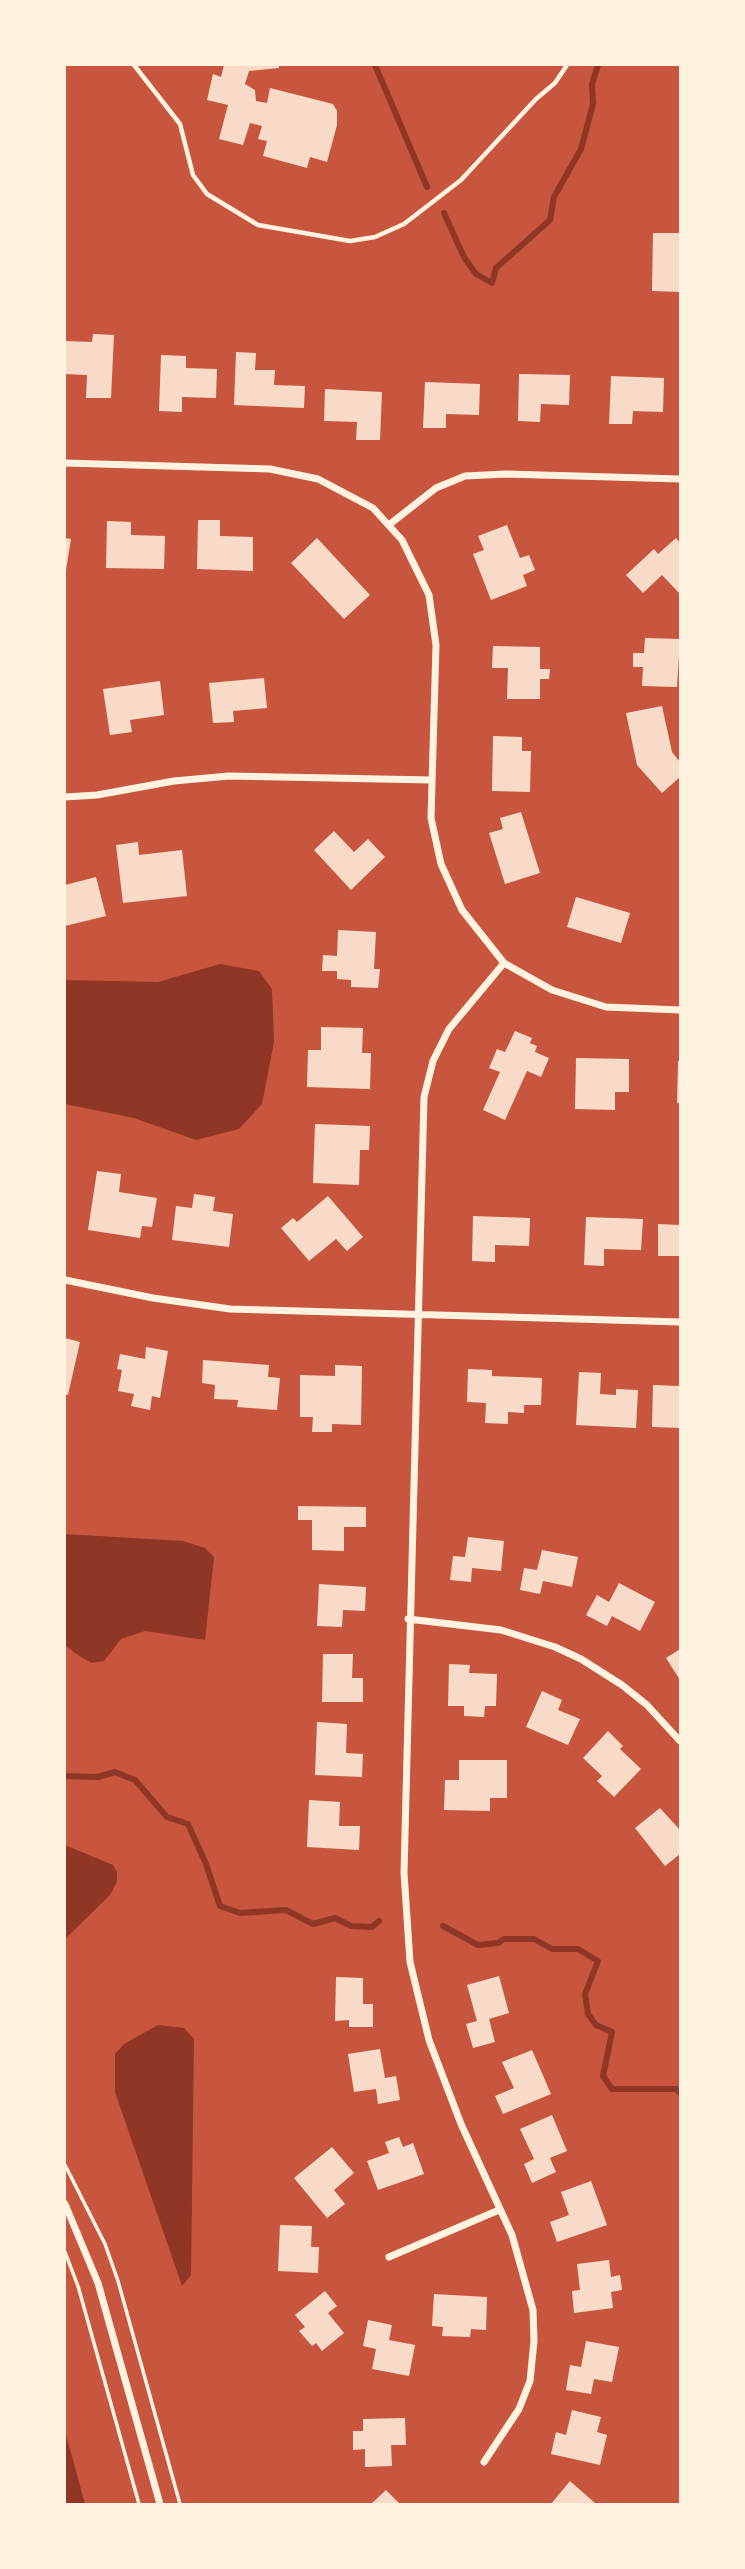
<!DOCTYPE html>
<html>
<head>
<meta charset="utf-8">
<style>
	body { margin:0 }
	#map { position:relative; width:745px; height:2569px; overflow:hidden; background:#c8553d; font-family:Figtree,sans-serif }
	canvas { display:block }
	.frame { position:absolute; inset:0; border:66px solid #fff3e0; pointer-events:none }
</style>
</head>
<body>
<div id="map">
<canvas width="745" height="2569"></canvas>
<div class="frame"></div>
</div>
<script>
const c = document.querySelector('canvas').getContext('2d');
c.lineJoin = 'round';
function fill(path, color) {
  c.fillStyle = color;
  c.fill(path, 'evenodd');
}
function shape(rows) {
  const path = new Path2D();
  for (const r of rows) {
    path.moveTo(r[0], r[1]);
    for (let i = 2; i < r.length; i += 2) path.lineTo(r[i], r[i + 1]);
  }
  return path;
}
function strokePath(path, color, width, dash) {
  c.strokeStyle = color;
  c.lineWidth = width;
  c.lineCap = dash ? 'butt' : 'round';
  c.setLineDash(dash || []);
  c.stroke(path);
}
const water = shape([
	[220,964,259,971,272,989,274,1042,262,1104,239,1129,196,1140,134,1118,65,1104,65,980,158,982],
	[65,1534,183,1541,205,1548,214,1557,205,1640,145,1631,121,1639,104,1661,91,1663,75,1653,65,1645],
	[65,1845,113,1865,117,1872,117,1882,110,1895,65,1939],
	[158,2025,184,2028,194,2039,191,2275,182,2286,115,2092,115,2054,124,2044],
	[65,2431,85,2504,65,2504]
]);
const stream = shape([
	[375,65,427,187],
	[444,213,464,257,476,274,492,283,496,268,550,220,554,197,581,149,593,104,592,84,598,65],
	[65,1776,98,1777,115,1772,135,1780,167,1817,188,1824,206,1864,220,1906,240,1913,286,1910,313,1924,335,1918,351,1926,372,1927,379,1921],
	[443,1926,478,1945,498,1943,504,1939,534,1939,552,1949,578,1949,598,1961,585,1994,588,2014,596,2025,612,2032,603,2076,612,2089,676,2089,680,2093]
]);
const building = shape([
	[224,65,279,65,279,68,249,71,245,84,255,90,256,101,267,103,270,88,333,104,337,111,337,125,327,162,310,157,307,168,263,156,267,141,258,139,262,126,250,123,243,145,219,139,228,105,207,100,213,74,221,77],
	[653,233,680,233,680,292,652,291],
	[93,334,114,335,111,398,86,398,87,375,65,374,65,341,92,342],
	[236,352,256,353,255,370,275,370,274,385,305,386,304,408,234,405],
	[161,355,186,356,186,368,217,369,216,398,182,397,182,412,159,411],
	[519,374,570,375,569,405,541,404,540,422,518,421],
	[611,376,664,378,663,412,633,411,632,424,609,424],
	[425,382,480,384,479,415,446,414,446,428,423,428],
	[325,389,382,392,380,440,356,440,357,422,324,421],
	[198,520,220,520,220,536,253,537,253,571,197,569],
	[107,521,131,522,131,535,165,536,164,569,106,568],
	[507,525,520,558,529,555,535,570,523,575,527,586,491,600,473,554,484,550,478,536],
	[65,538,71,539,66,570,65,570],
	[317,538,370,595,344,619,291,563],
	[676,538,680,543,680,594,662,575,643,593,626,575,654,549,658,554],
	[645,638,680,639,677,687,642,686,643,667,633,667,633,653,644,653],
	[493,646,540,647,540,669,550,669,549,679,540,679,540,699,507,699,508,668,492,668],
	[264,678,267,708,233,711,234,722,213,723,209,683],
	[160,681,164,715,130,720,132,732,110,735,103,689],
	[662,706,672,752,680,762,680,777,662,793,637,765,626,713],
	[493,736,522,737,522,751,531,751,530,792,492,791],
	[521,812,540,873,505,884,489,833,503,829,500,818],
	[334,831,354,852,368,839,385,857,351,890,314,850],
	[138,842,139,855,182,850,187,896,123,903,116,845],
	[96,877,106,916,65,926,65,885],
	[576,897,630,913,621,943,567,927],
	[338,930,376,932,374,969,380,969,378,988,351,987,351,980,337,979,337,971,322,971,323,955,337,956],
	[321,1027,363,1028,362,1053,371,1053,370,1089,307,1087,308,1050,321,1050],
	[515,1031,532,1038,530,1043,537,1046,535,1052,549,1058,541,1077,527,1071,505,1120,483,1110,500,1072,489,1068,497,1049,505,1052],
	[576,1058,629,1059,629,1092,615,1092,615,1110,575,1109],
	[678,1061,680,1061,680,1103,677,1103],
	[315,1124,370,1126,369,1150,360,1150,359,1185,313,1183],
	[97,1171,121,1174,119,1192,157,1198,152,1227,142,1226,140,1238,88,1230],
	[194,1194,215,1197,213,1211,233,1214,229,1247,172,1240,176,1206,192,1208],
	[328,1196,363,1237,347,1251,336,1239,309,1261,281,1228,293,1218,297,1222],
	[473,1216,530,1218,529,1246,495,1245,495,1262,472,1261],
	[586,1217,643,1219,641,1250,604,1249,604,1266,584,1265],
	[658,1224,680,1225,680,1256,658,1256],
	[65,1338,80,1342,68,1395,65,1394],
	[146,1347,168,1351,160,1398,152,1396,150,1410,131,1406,134,1394,118,1391,122,1370,117,1369,120,1354,145,1359],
	[203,1360,269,1365,268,1377,280,1378,277,1410,237,1407,238,1400,214,1399,215,1385,202,1383],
	[335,1365,362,1366,361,1425,332,1424,332,1432,312,1432,313,1417,300,1417,300,1375,335,1376],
	[468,1369,492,1370,492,1376,542,1378,541,1405,524,1405,524,1413,508,1412,508,1424,485,1423,486,1403,467,1402],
	[579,1372,601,1373,600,1394,616,1395,616,1389,638,1390,636,1428,576,1425],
	[653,1385,680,1386,680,1428,652,1427],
	[298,1506,366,1507,366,1527,344,1527,344,1551,312,1550,312,1520,298,1520],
	[468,1537,504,1541,501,1571,472,1568,471,1582,450,1580,453,1556,465,1557],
	[542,1550,578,1557,572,1587,543,1581,540,1594,520,1590,524,1568,537,1570],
	[619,1583,655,1602,640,1631,612,1616,607,1626,586,1615,597,1595,609,1602],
	[319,1584,366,1587,365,1611,343,1610,342,1627,317,1626],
	[680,1649,680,1680,666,1658],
	[323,1654,353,1654,352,1678,363,1678,363,1702,322,1702],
	[449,1664,470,1665,469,1673,497,1674,496,1706,485,1706,484,1717,464,1716,464,1706,448,1706],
	[542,1691,562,1700,558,1710,580,1719,568,1745,526,1727],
	[317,1722,347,1724,346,1753,363,1754,362,1777,315,1775],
	[608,1731,623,1746,620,1749,641,1769,614,1797,597,1781,602,1776,583,1758],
	[459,1760,507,1760,507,1798,490,1798,490,1811,444,1810,445,1780,459,1780],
	[309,1800,340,1802,339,1826,360,1826,359,1850,307,1847],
	[660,1808,680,1830,680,1854,665,1866,635,1828],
	[499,1976,509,2013,489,2019,495,2042,473,2048,466,2024,477,2021,467,1985],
	[336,1977,363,1978,363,2004,373,2004,373,2027,349,2027,349,2020,335,2021],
	[380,2049,385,2078,396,2076,400,2100,378,2104,376,2089,354,2092,348,2054],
	[532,2050,551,2094,503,2114,495,2096,514,2088,502,2062],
	[552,2115,567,2151,550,2158,556,2172,532,2183,524,2164,534,2159,520,2129],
	[399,2137,403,2147,413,2143,424,2174,378,2190,367,2161,389,2153,385,2142],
	[332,2147,354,2173,334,2190,345,2204,327,2218,294,2178],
	[591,2181,607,2225,557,2242,550,2222,569,2215,561,2192],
	[280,2225,312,2226,311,2247,319,2247,318,2273,278,2271],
	[609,2260,611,2277,620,2275,622,2290,611,2292,613,2308,574,2313,572,2291,580,2290,577,2264],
	[325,2291,337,2306,328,2313,344,2333,322,2351,316,2343,312,2346,299,2331,305,2327,295,2315],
	[434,2294,487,2297,486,2330,471,2329,470,2337,442,2336,443,2327,432,2326],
	[368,2320,392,2325,389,2340,415,2345,409,2376,372,2369,376,2349,363,2346],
	[586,2341,619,2347,612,2382,594,2379,591,2394,566,2390,570,2365,581,2367],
	[572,2410,601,2417,597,2432,607,2435,600,2465,551,2454,556,2432,566,2435],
	[405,2418,406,2445,391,2445,392,2466,365,2467,365,2449,353,2450,353,2431,363,2431,363,2419],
	[570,2481,595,2503,594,2504,551,2504],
	[386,2490,400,2504,371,2504]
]);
const path = shape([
	[65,2165,105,2244,118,2281,180,2504],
	[65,2252,78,2286,139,2504]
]);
const service = shape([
	[134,65,180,124,193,175,207,194,258,225,350,241,375,237,404,224,461,180,536,99,555,83,567,65]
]);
const minor = shape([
	[65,463,270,469,318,479,373,508,402,540,429,595,436,645,431,818,441,864,462,910,504,963,552,990,606,1007,680,1010],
	[390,524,436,488,465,476,506,474,680,479],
	[65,797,97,795,174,781,229,776,431,780],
	[65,1280,153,1298,230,1309,680,1322],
	[408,1619,501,1630,555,1647,581,1659,622,1685,647,1705,680,1741],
	[65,2204,98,2283,160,2504],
	[389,2257,499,2210],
	[484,2462,519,2409,530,2381,534,2341,533,2310,512,2235,461,2124,429,2040,410,1962,404,1873,424,1097,433,1061,449,1029,504,963]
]);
fill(water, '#8f3625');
strokePath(stream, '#8f3625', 6);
fill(building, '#f7dbc8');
strokePath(path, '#fff3e0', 3.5);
strokePath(service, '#fff3e0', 4.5);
strokePath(minor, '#fff3e0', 7);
</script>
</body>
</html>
